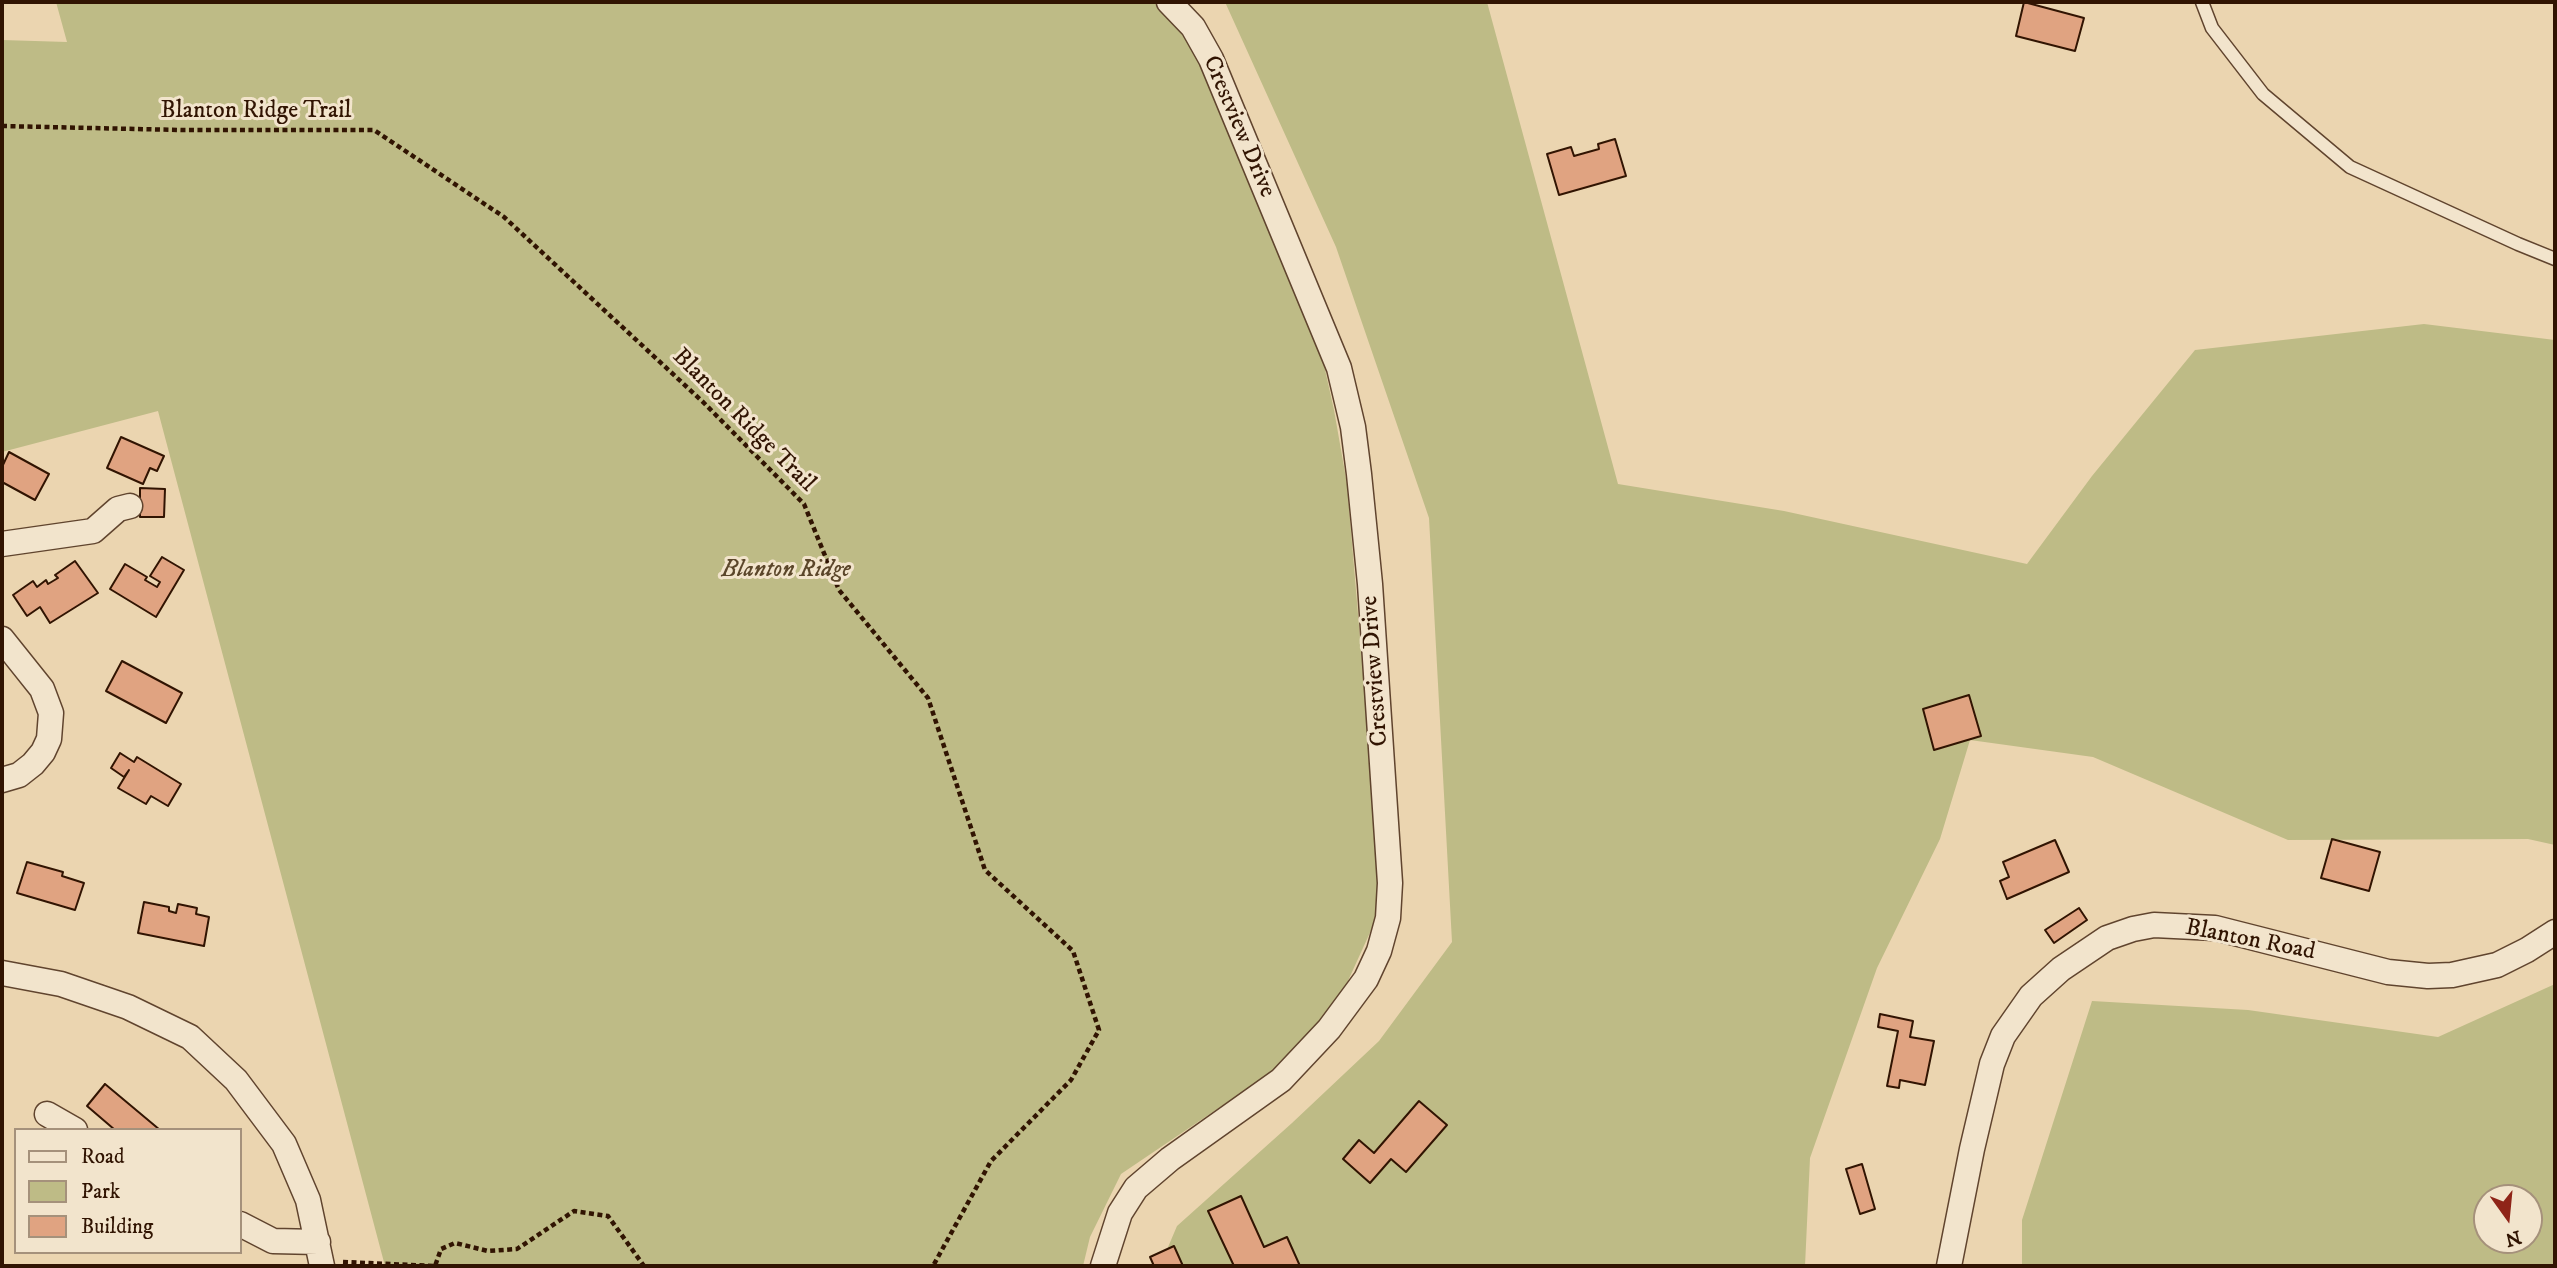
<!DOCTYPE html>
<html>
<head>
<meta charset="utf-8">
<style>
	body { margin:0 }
	#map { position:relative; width:2557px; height:1268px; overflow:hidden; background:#ebd5b0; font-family:"IM FELL DW Pica",serif }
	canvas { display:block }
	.frame { position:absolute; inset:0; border:4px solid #311402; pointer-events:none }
	.legend { position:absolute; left:14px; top:1128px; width:228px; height:126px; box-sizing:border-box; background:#f2e4cc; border:2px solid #a5917b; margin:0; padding:9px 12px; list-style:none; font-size:21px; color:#311402 }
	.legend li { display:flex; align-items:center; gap:14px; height:35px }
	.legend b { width:35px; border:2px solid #a5917b }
	.north { position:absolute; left:2473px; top:1184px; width:70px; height:70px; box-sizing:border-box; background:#f2e4cc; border:2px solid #a5917b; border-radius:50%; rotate:165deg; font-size:19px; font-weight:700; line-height:28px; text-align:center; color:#311402 }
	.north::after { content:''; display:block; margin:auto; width:24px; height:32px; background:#8f2418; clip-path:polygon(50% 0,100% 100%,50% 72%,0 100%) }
</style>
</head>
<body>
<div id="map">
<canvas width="2557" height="1268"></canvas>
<div class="frame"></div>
<ul class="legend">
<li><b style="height:9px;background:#f2e4cc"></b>Road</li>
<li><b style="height:19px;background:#bebb86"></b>Park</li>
<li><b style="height:19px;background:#e0a381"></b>Building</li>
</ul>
<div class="north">N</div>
</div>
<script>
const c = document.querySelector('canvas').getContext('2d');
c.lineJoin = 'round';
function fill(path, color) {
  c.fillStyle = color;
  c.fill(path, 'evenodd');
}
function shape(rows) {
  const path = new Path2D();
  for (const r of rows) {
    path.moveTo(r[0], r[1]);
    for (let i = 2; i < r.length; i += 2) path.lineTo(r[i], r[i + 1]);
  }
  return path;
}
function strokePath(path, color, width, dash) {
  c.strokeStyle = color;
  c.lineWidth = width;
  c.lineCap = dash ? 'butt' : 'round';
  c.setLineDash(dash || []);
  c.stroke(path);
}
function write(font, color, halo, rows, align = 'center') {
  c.font = font + ' "IM FELL DW Pica",serif';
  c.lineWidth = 6;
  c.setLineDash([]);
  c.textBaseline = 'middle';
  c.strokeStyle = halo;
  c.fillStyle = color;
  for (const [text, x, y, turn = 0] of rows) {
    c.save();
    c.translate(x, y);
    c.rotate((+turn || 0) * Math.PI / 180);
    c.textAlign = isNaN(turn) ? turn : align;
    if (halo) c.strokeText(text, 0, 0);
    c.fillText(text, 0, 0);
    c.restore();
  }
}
const green = shape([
	[56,2,1152,2,1169,13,1189,40,1210,80,1322,356,1334,410,1347,484,1380,874,1378,915,1342,994,1319,1024,1293,1052,1266,1076,1121,1174,1090,1237,1083,1266,385,1266,158,411,2,452,2,40,67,42],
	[1225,2,1487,2,1618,484,1784,511,2027,564,2092,476,2195,350,2424,324,2555,340,2555,845,2528,839,2288,840,2093,757,1970,740,1940,839,1877,968,1810,1158,1805,1266,1160,1266,1177,1226,1292,1123,1379,1041,1452,942,1429,518,1336,247],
	[2555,984,2555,1266,2022,1266,2022,1220,2092,1001,2248,1010,2438,1037],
	[2487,1198,2529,1198,2529,1240,2487,1240]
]);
const building = shape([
	[2024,2,2084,18,2075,51,2016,36,2024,2],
	[1615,139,1626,176,1559,195,1547,154,1571,147,1574,156,1599,149,1598,144,1615,139],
	[121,437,164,456,157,471,150,468,143,484,107,468,121,437],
	[9,452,49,474,35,500,2,482,2,467,9,452],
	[140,488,165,489,164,517,140,517,140,488],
	[162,557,184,570,156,617,110,589,125,564,147,577,145,580,157,587,160,582,150,576,162,557],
	[75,561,98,593,50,623,40,607,27,616,13,595,33,581,37,587,46,580,48,584,58,578,55,575,75,561],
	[122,661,182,693,166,723,106,691,122,661],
	[1969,695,1981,736,1934,750,1923,709,1969,695],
	[120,753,134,762,137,757,181,784,168,806,151,796,146,804,118,788,129,770,124,777,111,768,120,753],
	[2332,839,2380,852,2369,891,2321,878,2332,839],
	[2055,840,2069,872,2007,899,2000,881,2009,877,2003,862,2055,840],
	[27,862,63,872,62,876,84,883,75,910,17,893,27,862],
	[144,902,169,907,169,911,176,913,178,904,197,908,196,914,209,917,204,946,138,933,144,902],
	[2079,908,2087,920,2054,943,2045,930,2079,908],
	[1880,1014,1913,1021,1910,1037,1934,1041,1925,1085,1900,1080,1899,1088,1887,1086,1898,1031,1878,1027,1880,1014],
	[105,1084,160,1130,115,1130,87,1106,105,1084],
	[1419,1101,1447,1125,1406,1172,1391,1159,1370,1183,1343,1159,1359,1140,1374,1153,1419,1101],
	[1862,1164,1875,1209,1860,1214,1846,1169,1862,1164],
	[1241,1196,1264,1247,1287,1237,1300,1266,1234,1266,1208,1211,1241,1196],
	[1174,1246,1183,1266,1154,1266,1150,1257,1174,1246]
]);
const path = shape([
	[2,126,181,130,374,130,504,217,703,402,804,504,839,590,928,698,985,870,1073,951,1099,1030,1071,1080,991,1161,933,1266],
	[343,1262,435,1266,441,1249,455,1243,488,1251,517,1249,574,1211,608,1216,644,1266]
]);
const lane = shape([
	[2202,2,2212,28,2263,94,2350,167,2518,244,2555,259]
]);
const street = shape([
	[2,544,93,531,118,509,130,506],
	[2,639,42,689,51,713,49,739,43,752,33,764,19,775,2,780],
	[2,973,61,984,128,1007,190,1037,236,1080,284,1144,308,1200,322,1266],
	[47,1114,75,1130],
	[240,1224,273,1241,318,1242],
	[1103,1266,1120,1213,1136,1188,1170,1159,1281,1080,1329,1029,1366,979,1379,951,1388,918,1390,883,1370,584,1359,474,1353,427,1339,368,1211,59,1193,27,1169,2],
	[1949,1266,1972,1149,1992,1064,2003,1036,2031,996,2061,969,2107,938,2133,929,2154,925,2215,928,2388,972,2428,976,2452,975,2497,965,2527,950,2555,932]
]);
const streetNames = [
	["Blanton Ridge Trail",256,112],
	["Crestview Drive",1238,127,67],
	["Blanton Ridge Trail",743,421,45],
	["Crestview Drive",1376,671,-94],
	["Blanton Road",2250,941,11]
];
const parkNames = [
	["Blanton Ridge",786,571]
];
fill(green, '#bebb86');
fill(building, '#e0a381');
strokePath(building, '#311402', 2);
strokePath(lane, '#60442e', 15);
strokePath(street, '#60442e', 27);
strokePath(path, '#311402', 4.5, [5, 3.5]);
strokePath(lane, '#f2e4cc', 12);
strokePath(street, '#f2e4cc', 24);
write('24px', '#311402', '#f2e4cc', streetNames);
write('italic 24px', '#5b462a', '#f2e4cc', parkNames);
</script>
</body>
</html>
